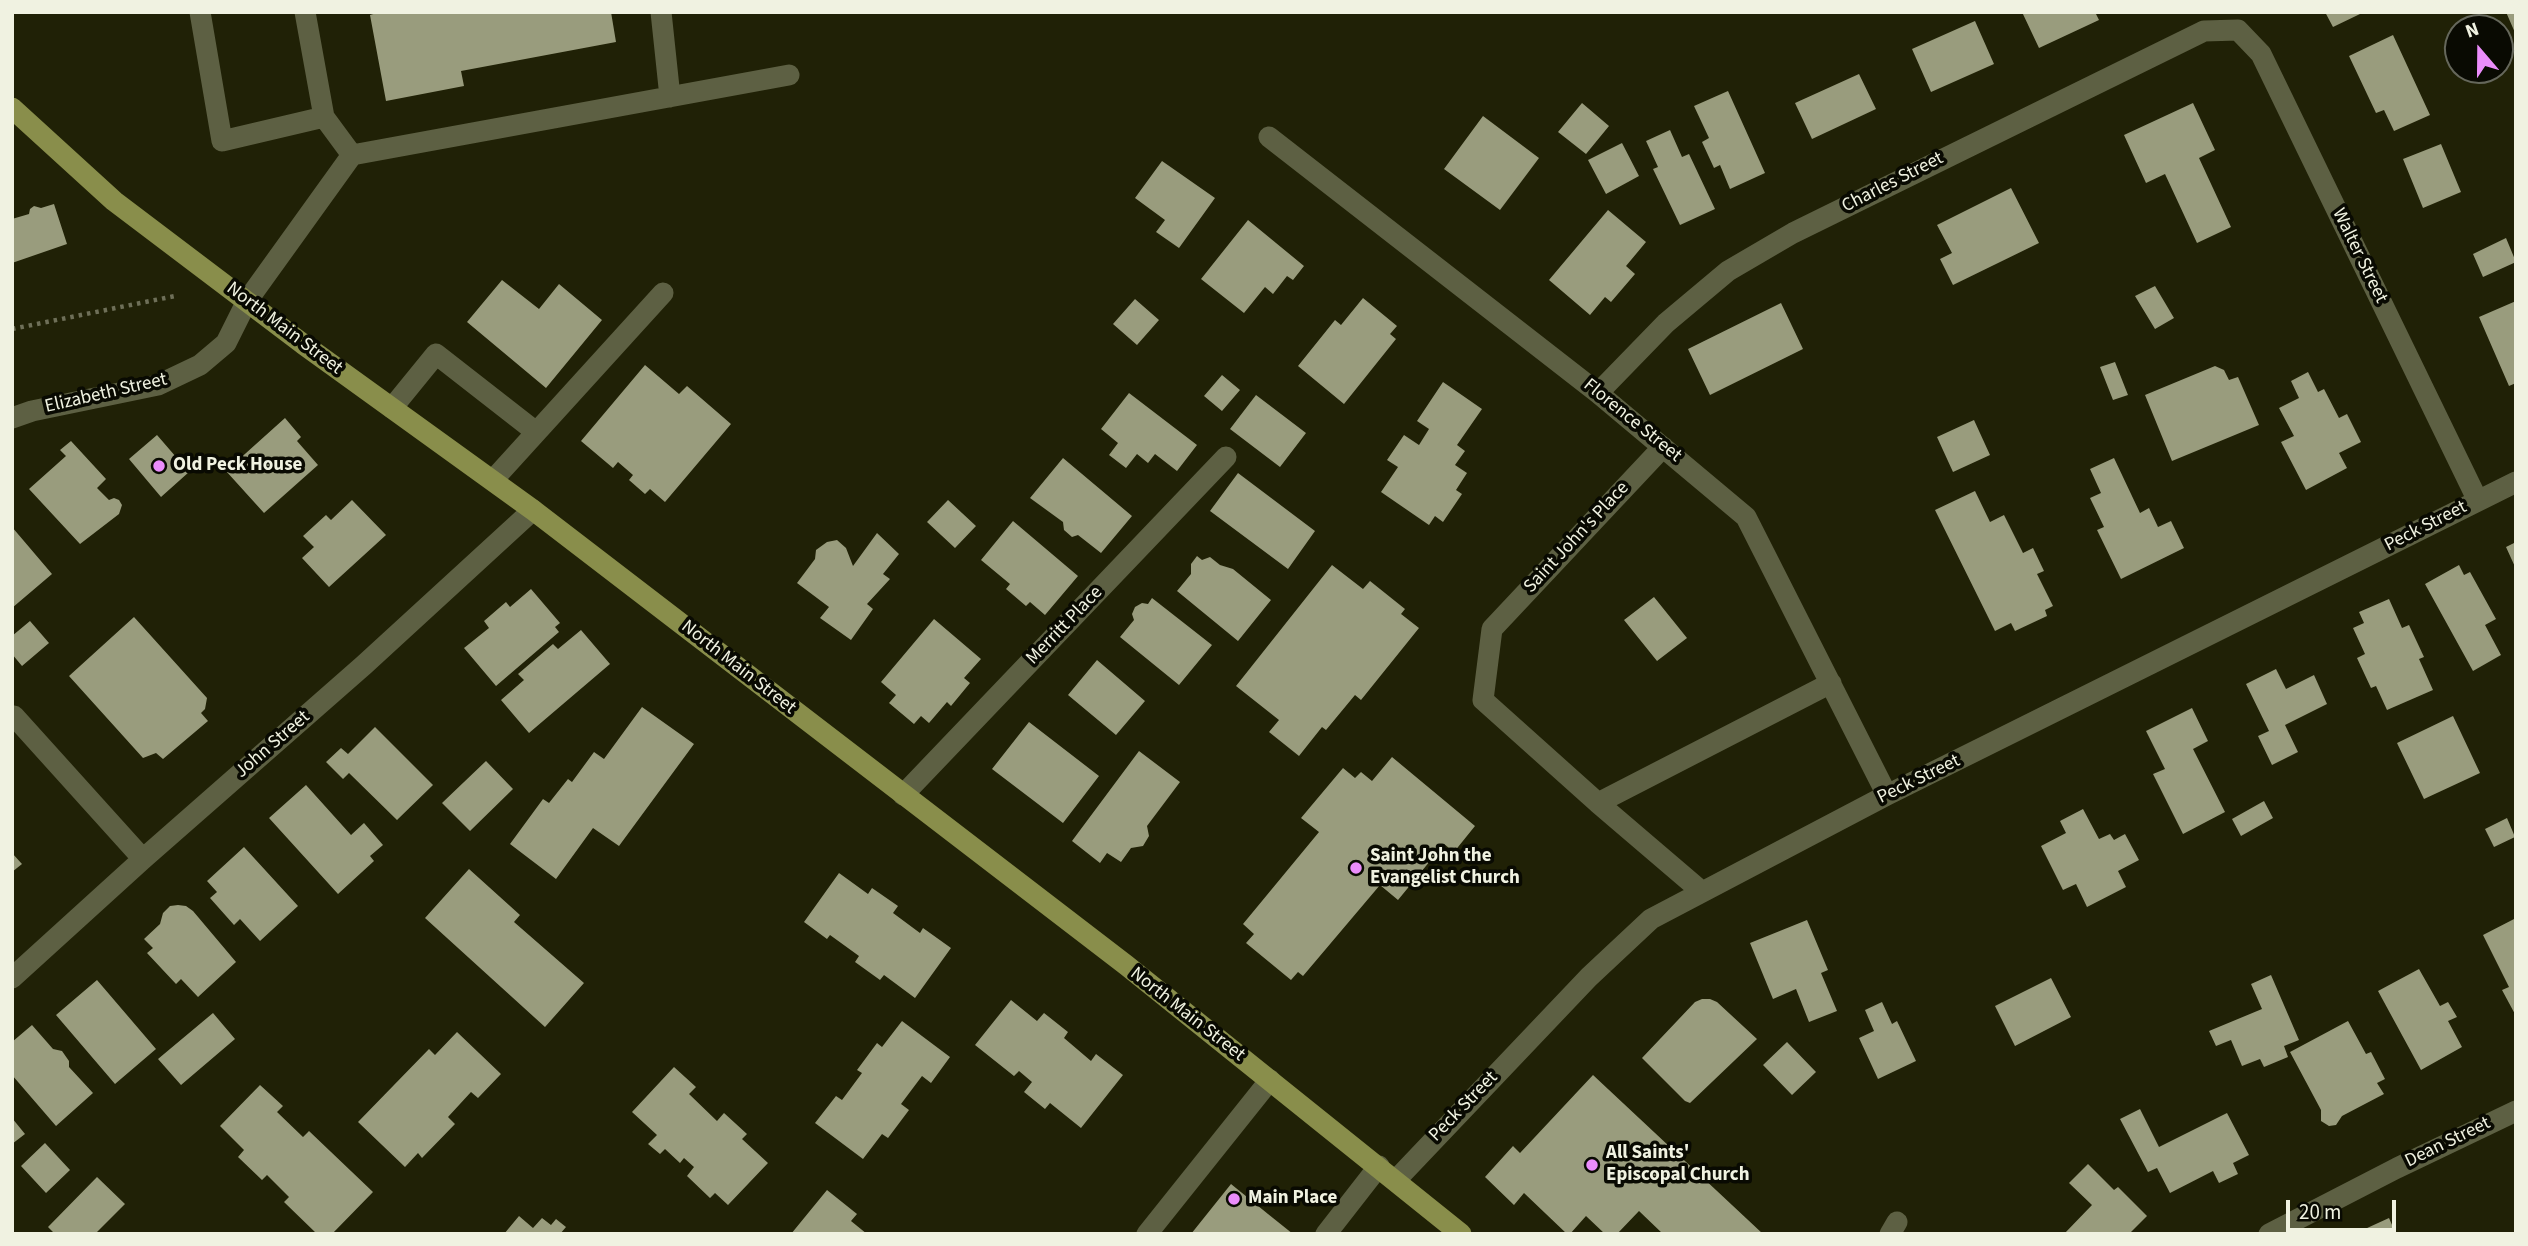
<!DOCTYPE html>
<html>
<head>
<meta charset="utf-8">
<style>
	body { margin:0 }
	#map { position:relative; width:2528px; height:1246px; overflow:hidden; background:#202106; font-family:"Source Sans 3",sans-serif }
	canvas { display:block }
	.frame { position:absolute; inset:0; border:14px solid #f0f2e1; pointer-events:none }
	.north { position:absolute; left:2444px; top:14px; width:70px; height:70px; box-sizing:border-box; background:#090a02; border:2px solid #65675b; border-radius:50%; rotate:340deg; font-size:19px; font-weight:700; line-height:28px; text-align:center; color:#f0f2e1 }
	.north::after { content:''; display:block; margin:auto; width:24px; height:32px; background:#eb8dfb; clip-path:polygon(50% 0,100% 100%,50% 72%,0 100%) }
	.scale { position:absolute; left:2286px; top:1200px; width:110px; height:32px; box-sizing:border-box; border:4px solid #f0f2e1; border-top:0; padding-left:9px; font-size:21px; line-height:24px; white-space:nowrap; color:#f0f2e1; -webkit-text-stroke:5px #090a02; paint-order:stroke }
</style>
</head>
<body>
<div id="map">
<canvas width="2528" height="1246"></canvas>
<div class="frame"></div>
<div class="north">N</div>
<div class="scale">20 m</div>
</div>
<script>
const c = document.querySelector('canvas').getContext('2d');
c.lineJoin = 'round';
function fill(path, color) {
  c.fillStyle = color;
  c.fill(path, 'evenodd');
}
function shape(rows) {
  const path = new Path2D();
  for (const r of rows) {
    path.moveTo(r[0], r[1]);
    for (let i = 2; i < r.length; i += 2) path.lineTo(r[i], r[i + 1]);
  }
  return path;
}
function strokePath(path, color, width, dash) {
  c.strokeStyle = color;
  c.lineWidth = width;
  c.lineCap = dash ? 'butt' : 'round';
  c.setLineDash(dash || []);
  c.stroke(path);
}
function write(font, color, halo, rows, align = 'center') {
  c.font = font + ' "Source Sans 3",sans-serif';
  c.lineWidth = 7;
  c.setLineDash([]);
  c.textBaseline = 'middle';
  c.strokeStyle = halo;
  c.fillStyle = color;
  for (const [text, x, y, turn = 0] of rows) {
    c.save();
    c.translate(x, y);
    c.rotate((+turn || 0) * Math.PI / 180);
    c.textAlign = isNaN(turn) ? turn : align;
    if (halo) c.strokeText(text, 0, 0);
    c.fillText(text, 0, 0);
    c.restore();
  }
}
const building = shape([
	[380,12,611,12,616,42,461,71,464,86,386,101,370,15],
	[2022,12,2095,12,2099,20,2039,48],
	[2325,12,2359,12,2360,14,2333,27],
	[2506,12,2516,12,2516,35],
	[1975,21,1994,64,1931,92,1912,49],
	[2393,35,2430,115,2394,131,2384,110,2376,113,2349,56],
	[1859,74,1876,109,1812,139,1795,103],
	[1728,91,1765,173,1730,189,1720,165,1714,168,1702,142,1709,138,1694,106],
	[1582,103,1609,126,1586,154,1558,132],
	[2193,103,2215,150,2199,158,2231,227,2197,243,2165,174,2146,183,2124,135],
	[1483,116,1539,158,1500,210,1444,169],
	[1670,130,1682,157,1689,154,1715,209,1680,225,1653,169,1658,167,1646,141],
	[1622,143,1639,176,1606,194,1588,160],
	[2441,144,2461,192,2423,208,2403,159],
	[1162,161,1215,198,1179,248,1156,232,1165,220,1135,198],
	[2011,188,2039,243,1953,285,1940,259,1952,253,1937,225],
	[54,204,67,244,12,263,12,219,29,214,30,209,34,206,41,208],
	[1608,210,1646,242,1626,266,1635,274,1611,302,1605,297,1590,315,1549,280],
	[1248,220,1304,266,1293,280,1287,276,1273,294,1265,287,1244,313,1201,279],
	[2506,238,2516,262,2483,277,2473,254],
	[502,280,539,309,559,284,602,320,546,388,467,322],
	[2155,286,2174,318,2155,329,2135,296],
	[1363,298,1397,326,1390,334,1396,339,1344,404,1298,366,1335,320,1341,325],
	[1135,299,1159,320,1137,345,1113,324],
	[2516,301,2516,383,2509,386,2479,317],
	[1781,303,1803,349,1710,395,1688,349],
	[2115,362,2128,395,2113,400,2100,367],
	[645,365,679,394,687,386,731,424,665,502,650,489,645,494,629,480,633,475,618,462,613,468,581,441],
	[2215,366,2224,370,2229,380,2238,377,2259,425,2172,461,2145,395],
	[2308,372,2318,392,2324,389,2339,418,2347,414,2361,442,2339,453,2347,468,2306,490,2281,442,2294,436,2279,408,2299,398,2291,381],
	[1222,375,1240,390,1222,411,1204,396],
	[1443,382,1482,409,1457,445,1465,451,1455,465,1467,473,1456,490,1462,494,1443,522,1435,516,1429,525,1381,492,1398,467,1387,460,1404,435,1419,445,1429,429,1417,421],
	[1129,393,1197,445,1177,471,1155,454,1148,463,1137,454,1126,468,1109,455,1118,443,1101,429],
	[1256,395,1306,433,1280,467,1230,429],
	[285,418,301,437,297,441,318,465,264,513,226,471],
	[1974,420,1990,455,1953,472,1937,437],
	[157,435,189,472,161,497,129,459],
	[71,441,106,479,97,488,109,500,114,498,119,500,122,505,119,514,80,544,29,489,66,456,60,450],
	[1063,458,1132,516,1101,553,1078,535,1072,537,1064,530,1063,522,1030,498],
	[2114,458,2140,513,2149,508,2158,527,2171,521,2184,548,2121,579,2097,530,2104,527,2090,498,2101,493,2090,469],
	[1238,473,1315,531,1288,569,1210,511],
	[1975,491,1990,522,2004,515,2023,553,2033,548,2044,571,2037,574,2053,606,2045,610,2047,616,2015,631,2011,623,1995,631,1935,510],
	[352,500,386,535,329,587,302,558,314,547,303,536,326,515,331,520],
	[948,500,976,526,955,548,927,522],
	[1013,521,1078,576,1045,615,1030,602,1026,606,1006,589,1010,584,981,560],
	[12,527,52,574,12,608],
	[877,533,899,554,883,574,890,579,867,604,873,609,851,640,820,618,829,607,797,583,815,559,816,550,827,542,837,540,846,548,853,566],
	[2516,542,2516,569,2506,547],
	[1197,556,1202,560,1210,557,1220,565,1233,569,1271,600,1238,641,1177,591,1191,574,1191,564],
	[1332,565,1363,589,1370,581,1405,609,1401,614,1419,628,1361,700,1355,695,1326,730,1322,727,1299,756,1269,732,1279,720,1236,686],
	[2459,565,2464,575,2470,572,2496,619,2485,625,2501,655,2473,671,2425,584],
	[531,589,560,623,555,627,559,632,496,686,464,648,489,628,484,621,506,602,510,607],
	[1654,597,1687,638,1657,661,1624,620],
	[1152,598,1212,645,1179,685,1120,637,1134,620,1132,614,1135,607,1142,603,1148,604],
	[2389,599,2402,628,2409,625,2424,657,2419,659,2433,690,2387,710,2376,686,2371,688,2357,658,2365,654,2353,628,2364,623,2359,612],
	[134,617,207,698,205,709,201,713,208,721,163,759,156,753,143,758,69,676],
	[934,619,981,659,964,678,970,683,951,706,947,702,929,723,921,716,914,724,889,703,896,695,881,682],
	[30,621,49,643,22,666,12,654,12,636],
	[581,630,610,664,529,733,501,700,524,680,518,674,553,644,558,649],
	[1097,660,1145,701,1116,735,1068,695],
	[2276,669,2286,689,2314,675,2327,704,2285,725,2298,752,2272,765,2258,736,2269,731,2246,684],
	[642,707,694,744,619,846,593,828,556,879,510,844,543,799,549,803,568,779,572,782,594,752,604,759],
	[2192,708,2208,741,2193,749,2225,812,2183,834,2153,774,2165,769,2146,731],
	[2453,716,2480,773,2424,799,2397,743],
	[1029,722,1099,776,1063,823,992,769],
	[375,727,433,785,397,820,349,773,343,779,326,762,341,748,348,754],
	[1139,751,1180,782,1147,826,1149,836,1143,846,1131,848,1121,862,1107,853,1100,863,1072,841],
	[1392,757,1475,826,1454,852,1444,844,1398,900,1380,885,1303,976,1298,972,1291,980,1246,943,1254,934,1243,924,1319,832,1301,818,1343,768,1355,778,1361,772,1372,781],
	[486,761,513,789,470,831,442,803],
	[306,785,351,835,364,823,383,845,370,856,374,861,338,894,269,818],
	[2264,801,2273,818,2241,836,2232,819],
	[2083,809,2099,839,2110,834,2114,840,2125,834,2139,860,2118,871,2126,887,2087,907,2076,884,2063,890,2041,846,2066,833,2060,821],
	[2507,818,2515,837,2494,847,2485,829],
	[244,847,298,906,260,941,240,919,234,925,210,898,217,892,207,881],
	[12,853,22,864,12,872],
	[469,869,520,915,514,922,584,983,545,1027,425,918],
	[839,873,868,894,872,888,898,906,893,913,920,933,923,928,951,948,915,998,884,975,880,980,855,962,859,956,830,935,827,939,804,922],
	[178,905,186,906,193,911,236,962,198,997,181,979,176,984,147,953,153,948,144,939,160,924,163,913,170,906],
	[2516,918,2516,1016,2502,990,2509,987,2483,935],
	[1807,920,1828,970,1821,973,1837,1011,1809,1022,1796,989,1773,999,1750,943],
	[2419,969,2440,1006,2448,1002,2457,1017,2448,1021,2462,1047,2421,1070,2378,991],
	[2271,975,2299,1040,2284,1046,2288,1057,2264,1067,2260,1059,2242,1066,2231,1040,2216,1046,2209,1031,2262,1009,2251,984],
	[2051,978,2071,1017,2015,1046,1995,1006],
	[97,980,156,1049,115,1084,56,1015],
	[1702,999,1710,999,1717,1002,1757,1039,1690,1103,1685,1101,1642,1058,1695,1002],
	[1011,1000,1037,1021,1044,1013,1068,1032,1064,1038,1091,1061,1096,1054,1123,1075,1081,1128,1050,1103,1045,1109,1024,1092,1032,1082,1019,1071,1014,1076,975,1045],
	[1882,1002,1892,1024,1897,1021,1916,1061,1878,1079,1859,1038,1874,1031,1865,1010],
	[213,1013,235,1039,181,1085,158,1059],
	[902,1021,950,1057,931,1083,922,1076,901,1104,909,1110,888,1138,882,1134,863,1159,815,1123,836,1096,842,1100,862,1073,857,1070,877,1043,882,1047],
	[2348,1021,2366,1054,2371,1052,2385,1079,2377,1083,2384,1094,2342,1116,2336,1125,2329,1126,2321,1121,2321,1110,2290,1052],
	[32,1025,53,1049,62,1051,69,1061,69,1067,93,1093,56,1126,12,1075,12,1042],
	[457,1032,501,1074,478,1098,471,1092,448,1117,455,1124,422,1158,418,1153,405,1167,358,1122,429,1049,435,1055],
	[1787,1042,1816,1072,1792,1095,1763,1065],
	[674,1067,696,1087,689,1094,717,1121,724,1113,747,1134,742,1139,768,1163,728,1205,715,1193,710,1198,687,1176,694,1167,684,1158,680,1163,665,1149,660,1154,648,1144,657,1135,632,1112],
	[1593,1075,1763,1234,1663,1234,1639,1211,1617,1234,1605,1234,1586,1216,1570,1234,1567,1234,1524,1193,1514,1205,1485,1177,1513,1146,1520,1153],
	[260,1085,283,1106,277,1112,303,1137,309,1131,373,1192,332,1234,317,1234,284,1202,289,1197,267,1175,262,1180,238,1157,244,1150,220,1126],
	[2140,1109,2159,1147,2227,1113,2249,1155,2233,1163,2238,1174,2219,1183,2213,1171,2170,1193,2157,1168,2148,1172,2120,1119],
	[12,1118,25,1134,12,1144],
	[45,1143,70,1170,46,1193,21,1166],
	[2088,1164,2114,1190,2118,1187,2147,1216,2129,1234,2064,1234,2092,1205,2069,1183],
	[97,1177,125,1204,95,1234,55,1234,48,1227],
	[1231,1184,1268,1214,1293,1234,1191,1234],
	[827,1190,857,1214,851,1221,867,1234,791,1234],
	[519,1216,533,1228,542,1218,551,1225,556,1219,566,1227,560,1234,504,1234],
	[2389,1218,2396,1234,2354,1234]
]);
const path = shape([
	[12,329,175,296]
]);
const minor = shape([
	[200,12,222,141,324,117,305,12],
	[661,12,670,97],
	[324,117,352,155],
	[1269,137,1598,393,1746,517,1887,795],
	[1598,393,1666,323,1728,271,1793,233,2204,31,2238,30,2261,54,2478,501],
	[392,408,436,354,536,432],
	[12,418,32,411,158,385,200,365,226,343,247,301,352,155,789,75],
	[1663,447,1492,629,1483,700,1598,803,1701,891],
	[493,480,663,293],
	[14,716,143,859],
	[903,795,1226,457],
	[1598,803,1831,683],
	[12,978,143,859,364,665,533,510],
	[1396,1180,1589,977,1651,919,1887,795,2516,482],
	[1147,1234,1270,1080],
	[1326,1234,1379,1166],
	[1890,1234,1897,1222],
	[2269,1234,2397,1168,2516,1111]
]);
const major = shape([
	[12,108,114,201,303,344,533,510,1126,965,1461,1234]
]);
const markers = [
	[159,466,7,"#eb8dfb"],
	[1356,868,7,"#eb8dfb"],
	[1592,1165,7,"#eb8dfb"],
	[1234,1199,7,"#eb8dfb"]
];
const streetNames = [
	["Charles Street",1893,183,-27],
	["Walter Street",2359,256,64],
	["North Main Street",284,329,37],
	["Elizabeth Street",106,394,-13],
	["Florence Street",1632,421,39],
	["Peck Street",2426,527,-27],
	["Saint John's Place",1577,538,-47],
	["Merritt Place",1065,626,-46],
	["North Main Street",738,668,38],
	["John Street",273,745,-41],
	["Peck Street",1919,780,-26],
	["North Main Street",1187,1015,38],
	["Peck Street",1464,1107,-46],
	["Dean Street",2448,1143,-26]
];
const poiNames = [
	["Old Peck House",173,466],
	["Saint John the",1370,857],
	["Evangelist Church",1370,879],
	["All Saints'",1606,1154],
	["Episcopal Church",1606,1176],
	["Main Place",1248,1199]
];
fill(building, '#999c7d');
strokePath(path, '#6e6f58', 4.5, [3.5, 5]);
strokePath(minor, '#5d6043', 21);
strokePath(major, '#898e4b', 21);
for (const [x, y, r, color] of markers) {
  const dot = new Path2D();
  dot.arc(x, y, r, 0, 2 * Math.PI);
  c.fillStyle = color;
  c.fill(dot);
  strokePath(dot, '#090a02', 2.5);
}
write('19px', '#f0f2e1', '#090a02', streetNames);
write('bold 19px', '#f0f2e1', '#090a02', poiNames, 'left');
</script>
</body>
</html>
